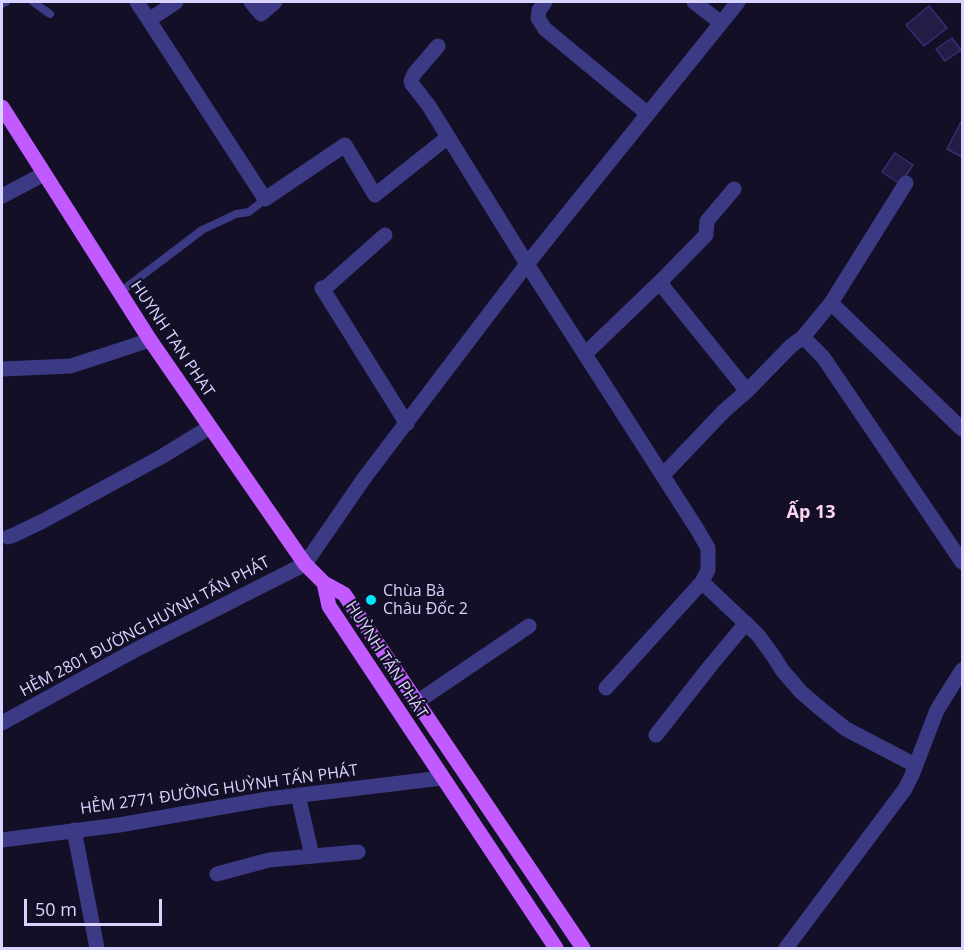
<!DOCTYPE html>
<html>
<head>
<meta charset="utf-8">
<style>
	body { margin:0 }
	#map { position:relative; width:964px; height:950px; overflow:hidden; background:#130f26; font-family:"Open Sans",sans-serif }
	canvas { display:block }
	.frame { position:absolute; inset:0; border:3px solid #d9d4ff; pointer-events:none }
	.scale { position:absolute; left:24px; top:899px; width:138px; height:27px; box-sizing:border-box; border:3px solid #d9d4ff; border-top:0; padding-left:8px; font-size:18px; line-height:21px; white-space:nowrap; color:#d9d4ff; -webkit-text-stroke:4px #130f26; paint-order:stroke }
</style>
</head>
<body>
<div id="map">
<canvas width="964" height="950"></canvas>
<div class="frame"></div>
<div class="scale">50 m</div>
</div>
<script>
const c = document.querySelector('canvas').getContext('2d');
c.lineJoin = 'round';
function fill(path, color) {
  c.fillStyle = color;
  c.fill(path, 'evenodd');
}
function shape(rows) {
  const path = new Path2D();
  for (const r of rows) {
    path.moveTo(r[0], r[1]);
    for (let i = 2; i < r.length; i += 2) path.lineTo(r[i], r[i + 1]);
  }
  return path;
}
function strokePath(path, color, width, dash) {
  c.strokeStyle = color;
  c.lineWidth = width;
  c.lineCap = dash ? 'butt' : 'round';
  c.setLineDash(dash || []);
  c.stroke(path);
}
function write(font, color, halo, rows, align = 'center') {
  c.font = font + ' "Open Sans",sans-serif';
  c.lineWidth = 4.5;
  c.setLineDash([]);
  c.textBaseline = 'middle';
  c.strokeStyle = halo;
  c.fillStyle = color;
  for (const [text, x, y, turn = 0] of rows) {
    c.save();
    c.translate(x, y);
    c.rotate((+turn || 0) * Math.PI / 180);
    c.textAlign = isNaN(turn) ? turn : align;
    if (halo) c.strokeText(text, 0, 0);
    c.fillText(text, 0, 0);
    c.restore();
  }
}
const building = shape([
	[929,6,947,28,924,46,906,25,929,6],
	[952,38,961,50,945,61,936,49,952,38],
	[962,120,962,157,947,149,962,120],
	[895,153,913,165,900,184,882,172,895,153]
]);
const service = shape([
	[33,2,50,14],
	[2,4,6,2],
	[119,293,202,230,236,214,249,212,265,199]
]);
const minor = shape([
	[137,2,265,199,345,145,375,195,448,137],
	[251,2,261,14,275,2],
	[545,2,539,10,538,18,545,29,648,114],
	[694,2,720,22],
	[149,20,176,2],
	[438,46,414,74,411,81,412,84,429,106,527,264,697,529,708,548,708,570,702,582,606,688],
	[734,189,707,221,706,235,661,281,664,288,747,391],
	[2,196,44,174],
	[322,288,407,424],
	[323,290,385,235],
	[831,303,962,429],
	[803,337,831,303,906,183],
	[585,354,661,281],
	[2,369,71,366,150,340],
	[663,475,724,411,747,391,791,346,803,337,823,357,962,562],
	[8,537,14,535,43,521,161,457,210,427],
	[702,582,758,635,774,657,782,670,801,692,822,710,846,729,915,765],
	[417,702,529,626],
	[2,723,139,648,305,564,365,477,527,264,738,2],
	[656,735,711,665,746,623],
	[298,795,312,856],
	[74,830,97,948],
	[2,840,119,825,268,799,442,778],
	[217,874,269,860,358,852],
	[786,948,905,789,912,775,937,710,962,670]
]);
const primary = shape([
	[2,107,150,340,305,564,324,583,344,594,583,948],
	[324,583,329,606,556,948]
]);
const markers = [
	[371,600,6,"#00e5ff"]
];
const streetNames = [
	["HUYNH TAN PHAT",172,339,56],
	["HẺM 2801 ĐƯỜNG HUỲNH TẤN PHÁT",145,627,-28],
	["HUỲNH TẤN PHÁT",386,660,57],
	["HẺM 2771 ĐƯỜNG HUỲNH TẤN PHÁT",219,790,-8]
];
const poiNames = [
	["Chùa Bà",383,591],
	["Châu Đốc 2",383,609]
];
const neighbourhoodNames = [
	["Ấp 13",811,513]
];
fill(building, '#241b47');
strokePath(building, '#3b2d73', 1.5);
strokePath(service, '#3d3a85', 8);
strokePath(minor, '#3d3a85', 15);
strokePath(primary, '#c25bff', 15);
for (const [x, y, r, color] of markers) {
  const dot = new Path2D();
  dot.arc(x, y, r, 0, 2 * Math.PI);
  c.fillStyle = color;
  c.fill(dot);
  strokePath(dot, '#130f26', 2);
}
write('16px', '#d9d4ff', '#130f26', streetNames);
write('16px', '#d9d4ff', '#130f26', poiNames, 'left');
write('bold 18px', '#ffd6f0', '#130f26', neighbourhoodNames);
</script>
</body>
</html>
